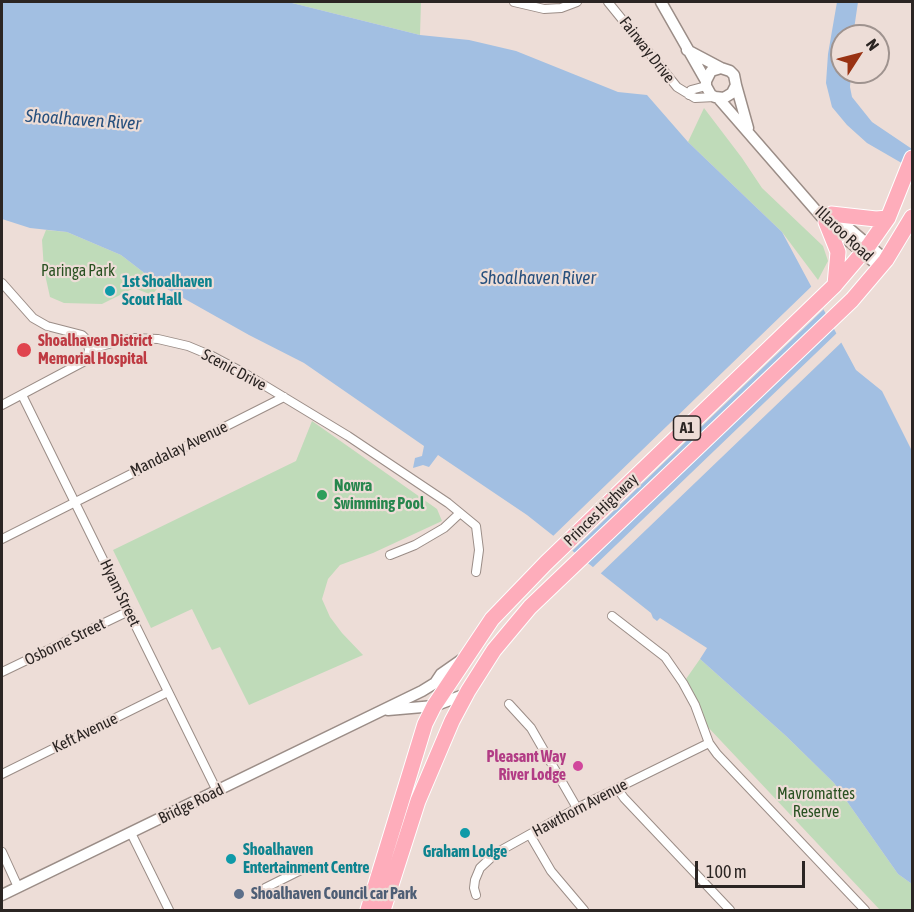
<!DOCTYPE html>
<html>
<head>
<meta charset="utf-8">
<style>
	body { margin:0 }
	#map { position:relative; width:914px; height:912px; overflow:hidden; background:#edddd7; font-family:"Asap Condensed",sans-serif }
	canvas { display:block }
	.frame { position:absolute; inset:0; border:3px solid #2b2523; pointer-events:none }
	.north { position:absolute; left:830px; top:24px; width:60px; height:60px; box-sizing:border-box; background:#edddd7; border:2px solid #9f938f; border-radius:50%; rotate:54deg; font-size:16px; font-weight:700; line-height:24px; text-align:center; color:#2b2523 }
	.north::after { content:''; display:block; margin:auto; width:21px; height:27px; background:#993213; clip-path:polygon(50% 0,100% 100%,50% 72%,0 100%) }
	.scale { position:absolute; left:695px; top:861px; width:110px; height:27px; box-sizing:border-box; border:3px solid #2b2523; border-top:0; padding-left:8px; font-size:18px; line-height:21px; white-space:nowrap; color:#2b2523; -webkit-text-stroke:4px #edddd7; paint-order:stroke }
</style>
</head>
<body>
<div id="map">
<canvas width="914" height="912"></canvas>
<div class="frame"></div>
<div class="north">N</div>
<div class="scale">100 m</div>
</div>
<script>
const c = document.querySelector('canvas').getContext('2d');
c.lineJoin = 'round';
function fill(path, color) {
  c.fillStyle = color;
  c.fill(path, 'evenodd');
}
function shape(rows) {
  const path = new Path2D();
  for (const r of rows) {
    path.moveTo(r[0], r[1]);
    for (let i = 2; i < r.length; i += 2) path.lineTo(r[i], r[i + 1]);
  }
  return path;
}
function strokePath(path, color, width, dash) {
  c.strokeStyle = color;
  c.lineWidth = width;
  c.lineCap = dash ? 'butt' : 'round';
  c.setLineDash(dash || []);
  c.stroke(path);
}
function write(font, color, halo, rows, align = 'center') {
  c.font = font + ' "Asap Condensed",sans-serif';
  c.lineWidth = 4.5;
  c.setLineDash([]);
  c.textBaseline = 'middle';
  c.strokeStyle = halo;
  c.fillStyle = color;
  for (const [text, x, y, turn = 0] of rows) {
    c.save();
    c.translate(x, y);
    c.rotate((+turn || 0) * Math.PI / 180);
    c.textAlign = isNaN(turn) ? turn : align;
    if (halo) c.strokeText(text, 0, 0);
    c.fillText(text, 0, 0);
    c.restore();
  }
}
const green = shape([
	[215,2,421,2,420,35,292,3],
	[704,108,742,158,762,188,823,246,828,261,818,280,782,232,688,142],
	[46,230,67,232,121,255,160,285,152,295,134,288,102,304,64,303,50,297,44,270,42,240],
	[312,421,437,509,442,521,373,553,340,565,328,579,322,599,330,617,342,633,363,655,249,705,220,647,212,650,192,609,151,628,113,550,296,461],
	[700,659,786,736,834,783,898,874,912,884,912,910,880,910,706,725,692,690,686,679]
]);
const water = shape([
	[2,2,292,3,420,35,469,40,516,51,618,92,647,95,688,142,782,232,856,370,882,391,912,451,912,884,898,874,834,783,786,736,700,659,707,648,660,618,657,621,653,618,651,613,527,515,438,455,429,467,423,465,413,468,415,458,422,456,424,446,304,363,249,335,160,285,121,255,67,232,30,228,2,219],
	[837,2,858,2,853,36,842,36,842,72,851,72,850,87,852,97,872,122,912,149,912,169,867,143,847,125,832,107,826,83,828,54]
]);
const pier = shape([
	[814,284,826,307,570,553,551,538],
	[839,331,844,340,599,575,591,569]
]);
const street = shape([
	[514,2,544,9,561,8,577,2],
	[608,2,677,87,695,98,715,97],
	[689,95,691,90,706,86],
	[2,283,33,318,47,326,82,335,86,339,89,349,88,358,85,361,2,405],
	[89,349,132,338,158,339,188,346,212,356,244,373,348,436,448,503,476,526,479,550,476,572],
	[22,395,217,791],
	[2,539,284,397],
	[390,555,415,545,444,528,460,513],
	[612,616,665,657,683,683,695,705,709,743,717,754,865,910],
	[2,672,129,611],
	[509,704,531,728,577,808],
	[2,774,168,692],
	[617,788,624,798,730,910],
	[131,833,169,910],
	[530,835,551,871,584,910],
	[2,852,18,887],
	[265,888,307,867],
	[476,895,474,888,475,880,480,868,496,853,577,808,709,743]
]);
const secondary = shape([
	[661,2,706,81,706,86,711,95,715,97,724,98,732,93,736,85,734,75,730,71,721,68,711,71,706,81],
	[687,50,721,68],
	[736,85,748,128],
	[719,99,826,222,880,267],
	[832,214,886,260],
	[388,710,434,706,466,694],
	[2,895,422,691,435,683,441,674,461,660]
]);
const highway = shape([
	[831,214,876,219,888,218],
	[826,222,838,252,835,285],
	[368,910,425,724,434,706,492,619,546,563,835,285,869,245,888,218,912,158],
	[383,910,418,801,452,721,468,691,494,650,530,607,852,300,886,260,912,217]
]);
const markers = [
	[110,291,6,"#0f9aa8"],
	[24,350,8,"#e0444e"],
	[322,495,6,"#2e9e5b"],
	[578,766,6,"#d1479c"],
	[465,833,6,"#0f9aa8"],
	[231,859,6,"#0f9aa8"],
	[239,894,6,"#5c6f8a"]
];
const shields = [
	[687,428,27]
];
const shieldNames = [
	["A1",687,428]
];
const streetNames = [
	["Fairway Drive",647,50,52],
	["Illaroo Road",844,234,43],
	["Scenic Drive",234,370,28],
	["Mandalay Avenue",179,449,-26],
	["Princes Highway",601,510,-44],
	["Hyam Street",120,593,64],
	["Osborne Street",65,642,-26],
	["Keft Avenue",85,733,-26],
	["Bridge Road",191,804,-26],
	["Hawthorn Avenue",580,808,-28]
];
const parkNames = [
	["Paringa Park",78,271],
	["Mavromattes",816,794],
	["Reserve",816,812]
];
const cultureNames = [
	["1st Shoalhaven",122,282],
	["Scout Hall",122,300],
	["Shoalhaven",243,850],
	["Entertainment Centre",243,868],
	["Graham Lodge",465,852,"center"]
];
const healthNames = [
	["Shoalhaven District",38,341],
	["Memorial Hospital",38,359]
];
const leisureNames = [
	["Nowra",334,486],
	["Swimming Pool",334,504]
];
const hotelNames = [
	["Pleasant Way",566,757],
	["River Lodge",566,775]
];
const serviceNames = [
	["Shoalhaven Council car Park",251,894]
];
const waterNames = [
	["Shoalhaven River",83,120,4],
	["Shoalhaven River",538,278]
];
fill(green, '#bfdbb9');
fill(water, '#a2bfe2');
fill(pier, '#edddd7');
strokePath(street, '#9b8d87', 10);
strokePath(secondary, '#9b8d87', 13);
strokePath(highway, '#fff', 17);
strokePath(street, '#fff', 8);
strokePath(secondary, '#fff', 10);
strokePath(highway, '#feadbb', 15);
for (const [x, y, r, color] of markers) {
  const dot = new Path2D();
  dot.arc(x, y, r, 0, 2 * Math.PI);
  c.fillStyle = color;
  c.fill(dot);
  strokePath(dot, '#edddd7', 2);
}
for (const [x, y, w] of shields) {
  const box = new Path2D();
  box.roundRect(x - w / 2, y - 12, w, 24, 4.5);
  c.fillStyle = '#edddd7';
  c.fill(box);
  strokePath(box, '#2b2523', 1.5);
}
write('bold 15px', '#2b2523', null, shieldNames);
write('16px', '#2b2523', '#edddd7', streetNames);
write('16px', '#295121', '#edddd7', parkNames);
write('bold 16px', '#0d838f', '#edddd7', cultureNames, 'left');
write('bold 16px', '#be3a42', '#edddd7', healthNames, 'left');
write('bold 16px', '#27864d', '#edddd7', leisureNames, 'left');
write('bold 16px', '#b23c85', '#edddd7', hotelNames, 'right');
write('bold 16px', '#4e5e75', '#edddd7', serviceNames, 'left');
write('italic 18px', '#27507e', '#edddd7', waterNames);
</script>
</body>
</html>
